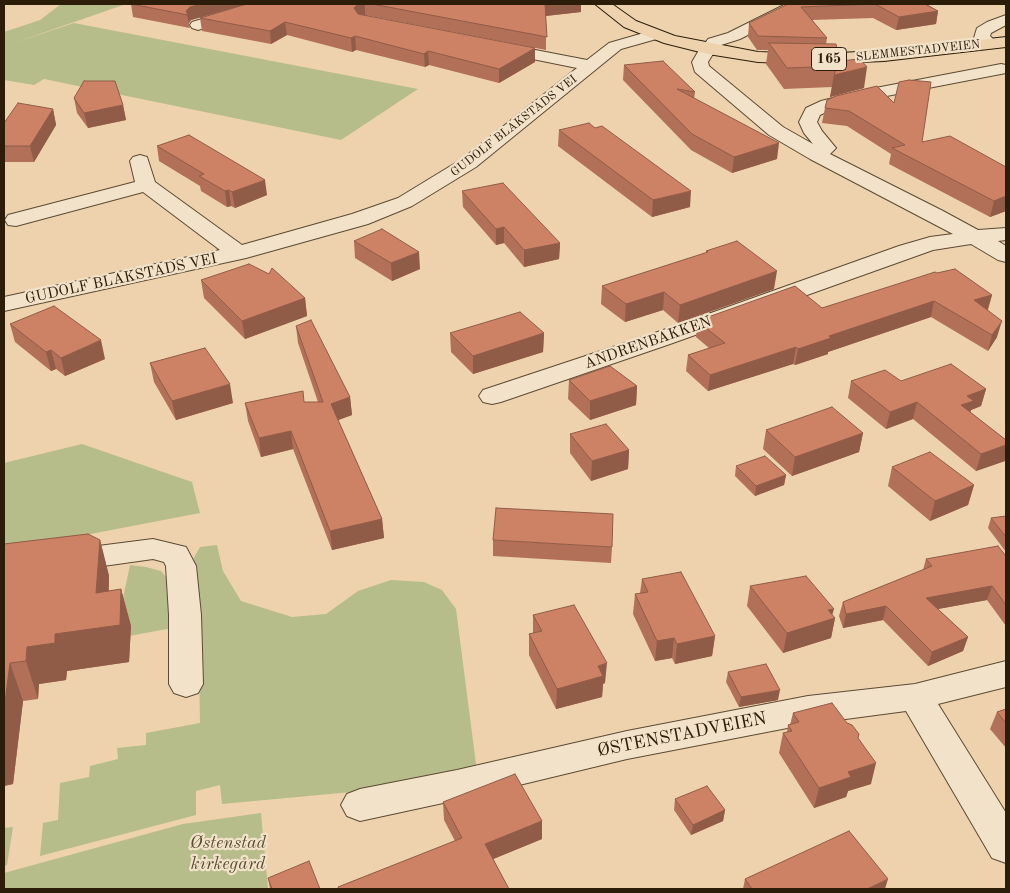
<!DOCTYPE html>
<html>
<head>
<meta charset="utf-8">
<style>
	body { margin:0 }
	#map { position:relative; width:1010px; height:893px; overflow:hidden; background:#edd2ad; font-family:"Old Standard TT",serif }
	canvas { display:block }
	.frame { position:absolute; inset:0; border:5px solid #2b1d0a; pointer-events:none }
</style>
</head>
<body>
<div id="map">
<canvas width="1010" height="893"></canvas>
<div class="frame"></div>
</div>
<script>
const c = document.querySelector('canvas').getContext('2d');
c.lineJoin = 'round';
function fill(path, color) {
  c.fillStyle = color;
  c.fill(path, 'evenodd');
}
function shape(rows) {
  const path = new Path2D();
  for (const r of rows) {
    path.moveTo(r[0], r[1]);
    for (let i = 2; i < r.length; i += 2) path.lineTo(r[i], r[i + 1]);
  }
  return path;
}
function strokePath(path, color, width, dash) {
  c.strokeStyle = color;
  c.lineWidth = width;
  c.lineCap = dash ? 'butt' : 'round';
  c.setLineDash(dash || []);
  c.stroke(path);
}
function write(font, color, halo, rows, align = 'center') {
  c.font = font + ' "Old Standard TT",serif';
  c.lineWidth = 4.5;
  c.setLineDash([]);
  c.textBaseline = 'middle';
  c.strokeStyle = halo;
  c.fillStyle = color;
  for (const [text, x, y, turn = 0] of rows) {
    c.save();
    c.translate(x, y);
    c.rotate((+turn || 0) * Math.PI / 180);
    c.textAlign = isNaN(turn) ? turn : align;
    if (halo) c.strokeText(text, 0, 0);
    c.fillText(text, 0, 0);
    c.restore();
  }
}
const green = shape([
	[61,4,126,4,11,44,74,23,418,89,341,140,44,79,34,85,4,80,4,32,40,20],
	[82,444,192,482,200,513,28,546,4,552,4,463],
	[217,545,223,571,241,601,292,617,326,614,358,591,391,580,424,582,442,590,456,609,477,772,384,789,222,804,220,785,196,791,196,815,40,856,43,823,58,820,60,783,89,777,90,766,118,759,117,748,146,745,146,733,200,723,199,665,191,563,200,547],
	[130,565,146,567,161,571,173,585,178,627,129,636,121,607],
	[261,813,268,889,4,889,4,873,183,824],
	[13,827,7,865,4,866,4,828]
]);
const minor = shape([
	[253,4,277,4,274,7,198,30,192,28,190,25,192,22,253,4],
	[786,4,805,4,802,7,740,39,715,47,716,49,708,62,709,66,783,127,813,144,804,133,799,122,806,108,821,101,865,90,1001,64,1006,65,1006,73,866,100,833,109,820,115,817,122,822,131,836,148,830,154,943,211,978,230,1006,228,1006,240,998,241,1006,246,1006,262,998,260,971,244,933,250,670,344,501,402,492,404,483,402,479,396,483,390,652,334,899,246,930,237,953,234,810,159,769,135,695,72,692,62,702,45,707,44,706,42,708,39,728,33,786,4],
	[1006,15,1006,25,991,33,990,36,998,44,996,47,984,47,976,41,974,38,977,28,987,22,1006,15],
	[654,30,660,32,662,35,660,38,621,49,476,167,412,206,368,224,246,258,4,311,4,297,220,250,143,192,16,226,8,225,5,220,8,215,135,182,130,161,133,157,140,155,147,157,155,182,242,245,352,214,398,198,462,159,577,68,493,51,491,48,493,45,499,43,587,60,609,43,654,30],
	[153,539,186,547,196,566,201,615,203,684,198,693,186,697,174,693,169,684,169,615,166,566,164,562,153,559,4,580,4,558,153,539],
	[1006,661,1006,687,938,704,1006,813,1006,863,992,858,906,711,808,724,627,759,457,800,360,821,347,816,341,805,347,794,360,789,457,770,627,731,808,696,915,684,1006,661]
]);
const major = shape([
	[595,4,612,4,636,21,675,36,758,52,813,54,884,51,1006,37,1006,47,884,61,813,64,758,62,708,54,664,43,624,27,595,4]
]);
const wall = shape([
	[131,4,247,4,191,20,189,23,190,28,133,17],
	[247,4,581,4,581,12,546,16,546,50,365,15,535,62,499,83,429,65,425,67,356,50,352,52,287,35,271,44,202,31,200,18],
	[788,4,953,4,928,5,938,11,936,24,896,30,873,18,812,20,827,38,826,44,839,61,864,88,830,97,832,87,784,89,766,64,768,50,757,50,748,37,749,23],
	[624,65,695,92,694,99,777,159,732,173,691,150,623,80],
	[74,98,123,105,126,120,88,128,77,113],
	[827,100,922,142,1006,167,1006,211,990,217,889,164,891,154,847,126,822,123,825,108],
	[53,109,56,125,34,162,4,162,4,123],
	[559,130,690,207,652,217,558,146],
	[157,146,267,195,235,208,231,206,227,207,201,191,200,186,159,161],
	[462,191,560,243,559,259,524,267,504,243,496,245,463,207],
	[354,241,420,269,392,281,355,258],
	[706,251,774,289,678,323,663,310,625,322,601,304,602,286,706,253],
	[937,273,992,295,988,310,997,337,988,351,931,317,828,352,828,354,795,365,793,364,708,391,686,371,688,355,709,348,696,337,697,321,822,308],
	[201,280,305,298,307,316,245,339,204,298],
	[10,324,105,359,65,376,56,369,51,371,15,342],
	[296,326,350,397,352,415,338,420,382,519,384,538,332,550,293,449,261,457,248,421,245,403,318,402,298,343],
	[450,333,544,333,543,352,473,374,451,352],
	[150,363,233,403,176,420,154,382],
	[569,380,637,386,636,405,590,420,568,399],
	[851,381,901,381,986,389,981,406,971,410,970,412,1006,440,1006,458,1005,461,976,471,913,419,886,429,848,398],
	[766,430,863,433,859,452,792,476,763,449],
	[570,434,629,450,628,469,591,481,570,453],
	[736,466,786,475,784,485,755,496,735,476],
	[892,467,974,485,968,505,930,521,888,486],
	[1006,516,1006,552,988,528,991,518],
	[100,540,109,576,109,591,121,589,131,626,129,662,67,671,66,680,39,684,38,699,23,701,13,784,4,786,4,544],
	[493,540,612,547,611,563,493,556],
	[1006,556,1006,626,987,600,938,609,968,637,963,651,928,666,883,620,843,628,839,616,843,602,923,570,926,559],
	[642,579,715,636,712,656,675,664,672,658,655,661,633,614,635,594,640,593],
	[750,586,832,615,835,618,831,638,783,653,747,606],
	[533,615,605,683,603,684,602,697,556,709,529,655,529,634,533,633],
	[728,672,778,700,739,707,726,682],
	[1006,709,1006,748,990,729,997,712],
	[793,713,858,738,871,784,848,791,846,797,814,808,779,753,783,733,787,732,788,725,790,725],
	[675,799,725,810,723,821,691,835,674,810],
	[443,802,542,821,542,839,493,859,509,889,338,889,338,887,455,841,444,820],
	[268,878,320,889,270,889],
	[745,879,885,889,743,889]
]);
const shadedWall = shape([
	[202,4,247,4,191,20,189,23,186,11,190,7],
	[358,4,365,4,365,15,355,21,354,8],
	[545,4,581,4,581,12,545,16],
	[938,11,936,24,896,30,899,17],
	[285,22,287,35,271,44,270,31],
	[355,36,356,50,352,52,351,38],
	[535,48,535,62,499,83,499,69],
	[428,51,429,65,425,67,424,54],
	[867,67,864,88,830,97,834,75],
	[123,105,126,120,88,128,84,113],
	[53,109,56,125,34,162,30,146],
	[779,143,777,159,732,173,734,157],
	[265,180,267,195,235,208,232,192],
	[229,190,231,206,227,207,225,191],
	[691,191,690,207,652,217,653,200],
	[1006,196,1006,211,990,217,994,201],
	[504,227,504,243,496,245,496,229],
	[560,243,559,259,524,267,524,250],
	[419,252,420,269,392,281,391,263],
	[777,271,774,289,678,323,680,305],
	[664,292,663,310,625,322,626,304],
	[992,295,987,311,974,300],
	[305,298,307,316,245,339,242,321],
	[934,301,931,317,828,352,828,354,795,365,798,349,829,336],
	[1002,321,997,337,988,351,992,335],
	[544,333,543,352,473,374,473,356],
	[101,340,105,359,65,376,61,358],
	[796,347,793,364,708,391,710,375],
	[51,350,56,369,51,371,46,352],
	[230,384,233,403,176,420,172,401],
	[637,386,636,405,590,420,590,401],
	[986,389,981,406,971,410,969,418,961,405,967,396],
	[350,397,352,415,333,422,331,404],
	[917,402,913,419,886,429,890,412],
	[291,431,293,449,261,457,259,438],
	[863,433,859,452,792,476,795,457],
	[1006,445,1006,458,1005,461,976,471,981,454],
	[629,450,628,469,591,481,592,461],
	[786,475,784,485,755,496,756,486],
	[974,485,968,505,930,521,935,501],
	[382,519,384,538,332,550,330,531],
	[100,540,109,576,107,627,121,589,131,626,129,662,67,671,66,680,39,684,38,699,26,661,27,647,96,593],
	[992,586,987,600,922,612,926,598],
	[886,606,883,620,843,628,846,614],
	[834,609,831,619,835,618,831,638,783,653,787,633,828,610],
	[715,636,712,656,675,664,677,644],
	[968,637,963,651,928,666,932,652],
	[674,638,672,658,655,661,657,641],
	[10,663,23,701,13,784,4,786,4,710],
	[607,663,605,683,603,684,602,697,556,709,557,689,598,666],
	[780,690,778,700,739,707,741,697],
	[876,763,871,784,848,791,846,797,814,808,819,788,848,772],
	[725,810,723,821,691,835,693,825],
	[542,821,542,839,486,862,485,844],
	[888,879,885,889,867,889]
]);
const building = shape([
	[131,4,202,4,190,7,186,11,188,15,131,4],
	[247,4,360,4,358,4,354,8,358,14,535,48,499,69,428,51,424,54,355,36,351,38,285,22,270,31,200,18,247,4],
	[372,4,545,4,547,37,372,4],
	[788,4,925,4,938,11,899,17,875,4,801,7,827,38,758,36,749,23,788,4],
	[769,43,836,44,839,61,860,59,867,67,834,75,837,66,787,68,769,43],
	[663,61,695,92,677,89,779,143,734,157,692,134,624,65,663,61],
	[909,80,931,82,922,142,950,136,1006,167,1006,196,994,201,892,148,905,145,849,111,825,108,827,100,836,96,877,86,894,103,899,82,909,80],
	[84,81,115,81,123,105,84,113,74,98,84,81],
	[18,103,53,109,30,146,4,146,4,123,18,103],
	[589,123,595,128,602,126,691,191,653,200,559,130,589,123],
	[189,135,265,180,232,192,229,190,225,191,199,176,204,174,157,146,189,135],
	[503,183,560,243,524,250,504,227,496,229,462,191,503,183],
	[382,229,419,252,391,263,354,241,382,229],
	[737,241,777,271,680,305,664,292,626,304,602,286,708,252,706,251,737,241],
	[249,264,269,274,272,268,305,298,242,321,201,280,249,264],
	[955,269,992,295,974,300,1002,321,992,335,934,301,829,336,831,338,798,349,796,347,710,375,688,355,725,343,697,321,795,286,822,308,935,272,937,273,955,269],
	[54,306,101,340,61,358,51,350,46,352,10,324,54,306],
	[520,312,544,333,473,356,450,333,520,312],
	[311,320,350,397,331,404,382,519,330,531,291,431,259,438,245,403,303,391,304,402,323,402,296,326,311,320],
	[205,348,230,384,172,401,150,363,205,348],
	[951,364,986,389,967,396,974,401,961,405,1006,440,1006,445,981,454,917,402,890,412,851,381,885,370,901,381,951,364],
	[610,366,637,386,590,401,569,380,610,366],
	[832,407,863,433,795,457,766,430,832,407],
	[606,424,629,450,592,461,570,434,606,424],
	[930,452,974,485,935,501,892,467,930,452],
	[765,456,786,475,756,486,736,466,765,456],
	[496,508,613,514,612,547,493,540,496,508],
	[1006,516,1006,537,991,518,1006,516],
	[88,534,100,540,96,593,121,589,120,625,55,634,55,643,27,647,26,661,10,663,4,710,4,544,88,534],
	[998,546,1006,556,1006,605,992,586,926,598,968,637,932,652,886,606,846,614,843,602,932,566,926,559,998,546],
	[681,572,715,636,677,644,674,638,657,641,635,594,648,592,642,579,681,572],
	[806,576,834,609,828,610,835,618,787,633,750,586,806,576],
	[574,605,607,663,598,666,603,676,557,689,529,634,542,631,533,615,574,605],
	[766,664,780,690,741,697,728,672,766,664],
	[832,703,847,723,852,725,859,734,858,738,876,763,848,772,851,777,819,788,783,733,792,731,788,725,799,722,793,713,832,703],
	[1006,709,1006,723,997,712,1006,709],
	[515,774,542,821,485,844,509,889,339,889,338,887,462,838,443,802,515,774],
	[707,786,725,810,693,825,675,799,707,786],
	[849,831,888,879,867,889,752,889,745,879,849,831],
	[309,861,320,889,272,889,268,878,309,861]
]);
const farStreetnames = [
	["SLEMMESTADVEIEN",918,51,-6],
	["GUDOLF BLAKSTADS VEI",514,126,-38]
];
const shields = [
	[829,59,35]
];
const shieldNames = [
	["165",829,59]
];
const streetNames = [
	["GUDOLF BLAKSTADS VEI",121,279,-12],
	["ANDRENBAKKEN",648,343,-19]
];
const nearStreetnames = [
	["ØSTENSTADVEIEN",682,735,-11]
];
const nearParknames = [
	["Østenstad",228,843],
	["kirkegård",228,864]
];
fill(green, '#b6bd8b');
strokePath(minor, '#5c4a33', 2);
strokePath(major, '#2b1d0a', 2);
fill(minor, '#f3e2ca');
fill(major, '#edd2ad');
fill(wall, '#b17057');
fill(shadedWall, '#905b47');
fill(building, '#ce8265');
strokePath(building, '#905b47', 1);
write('12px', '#2b1d0a', '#f3e2ca', farStreetnames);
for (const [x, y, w] of shields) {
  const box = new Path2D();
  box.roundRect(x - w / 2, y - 11.5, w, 23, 4);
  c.fillStyle = '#f3e2ca';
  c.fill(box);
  strokePath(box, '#2b1d0a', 1);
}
write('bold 14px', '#2b1d0a', null, shieldNames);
write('15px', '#2b1d0a', '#f3e2ca', streetNames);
write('18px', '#2b1d0a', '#f3e2ca', nearStreetnames);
write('italic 18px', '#554d31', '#f3e2ca', nearParknames);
</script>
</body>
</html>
